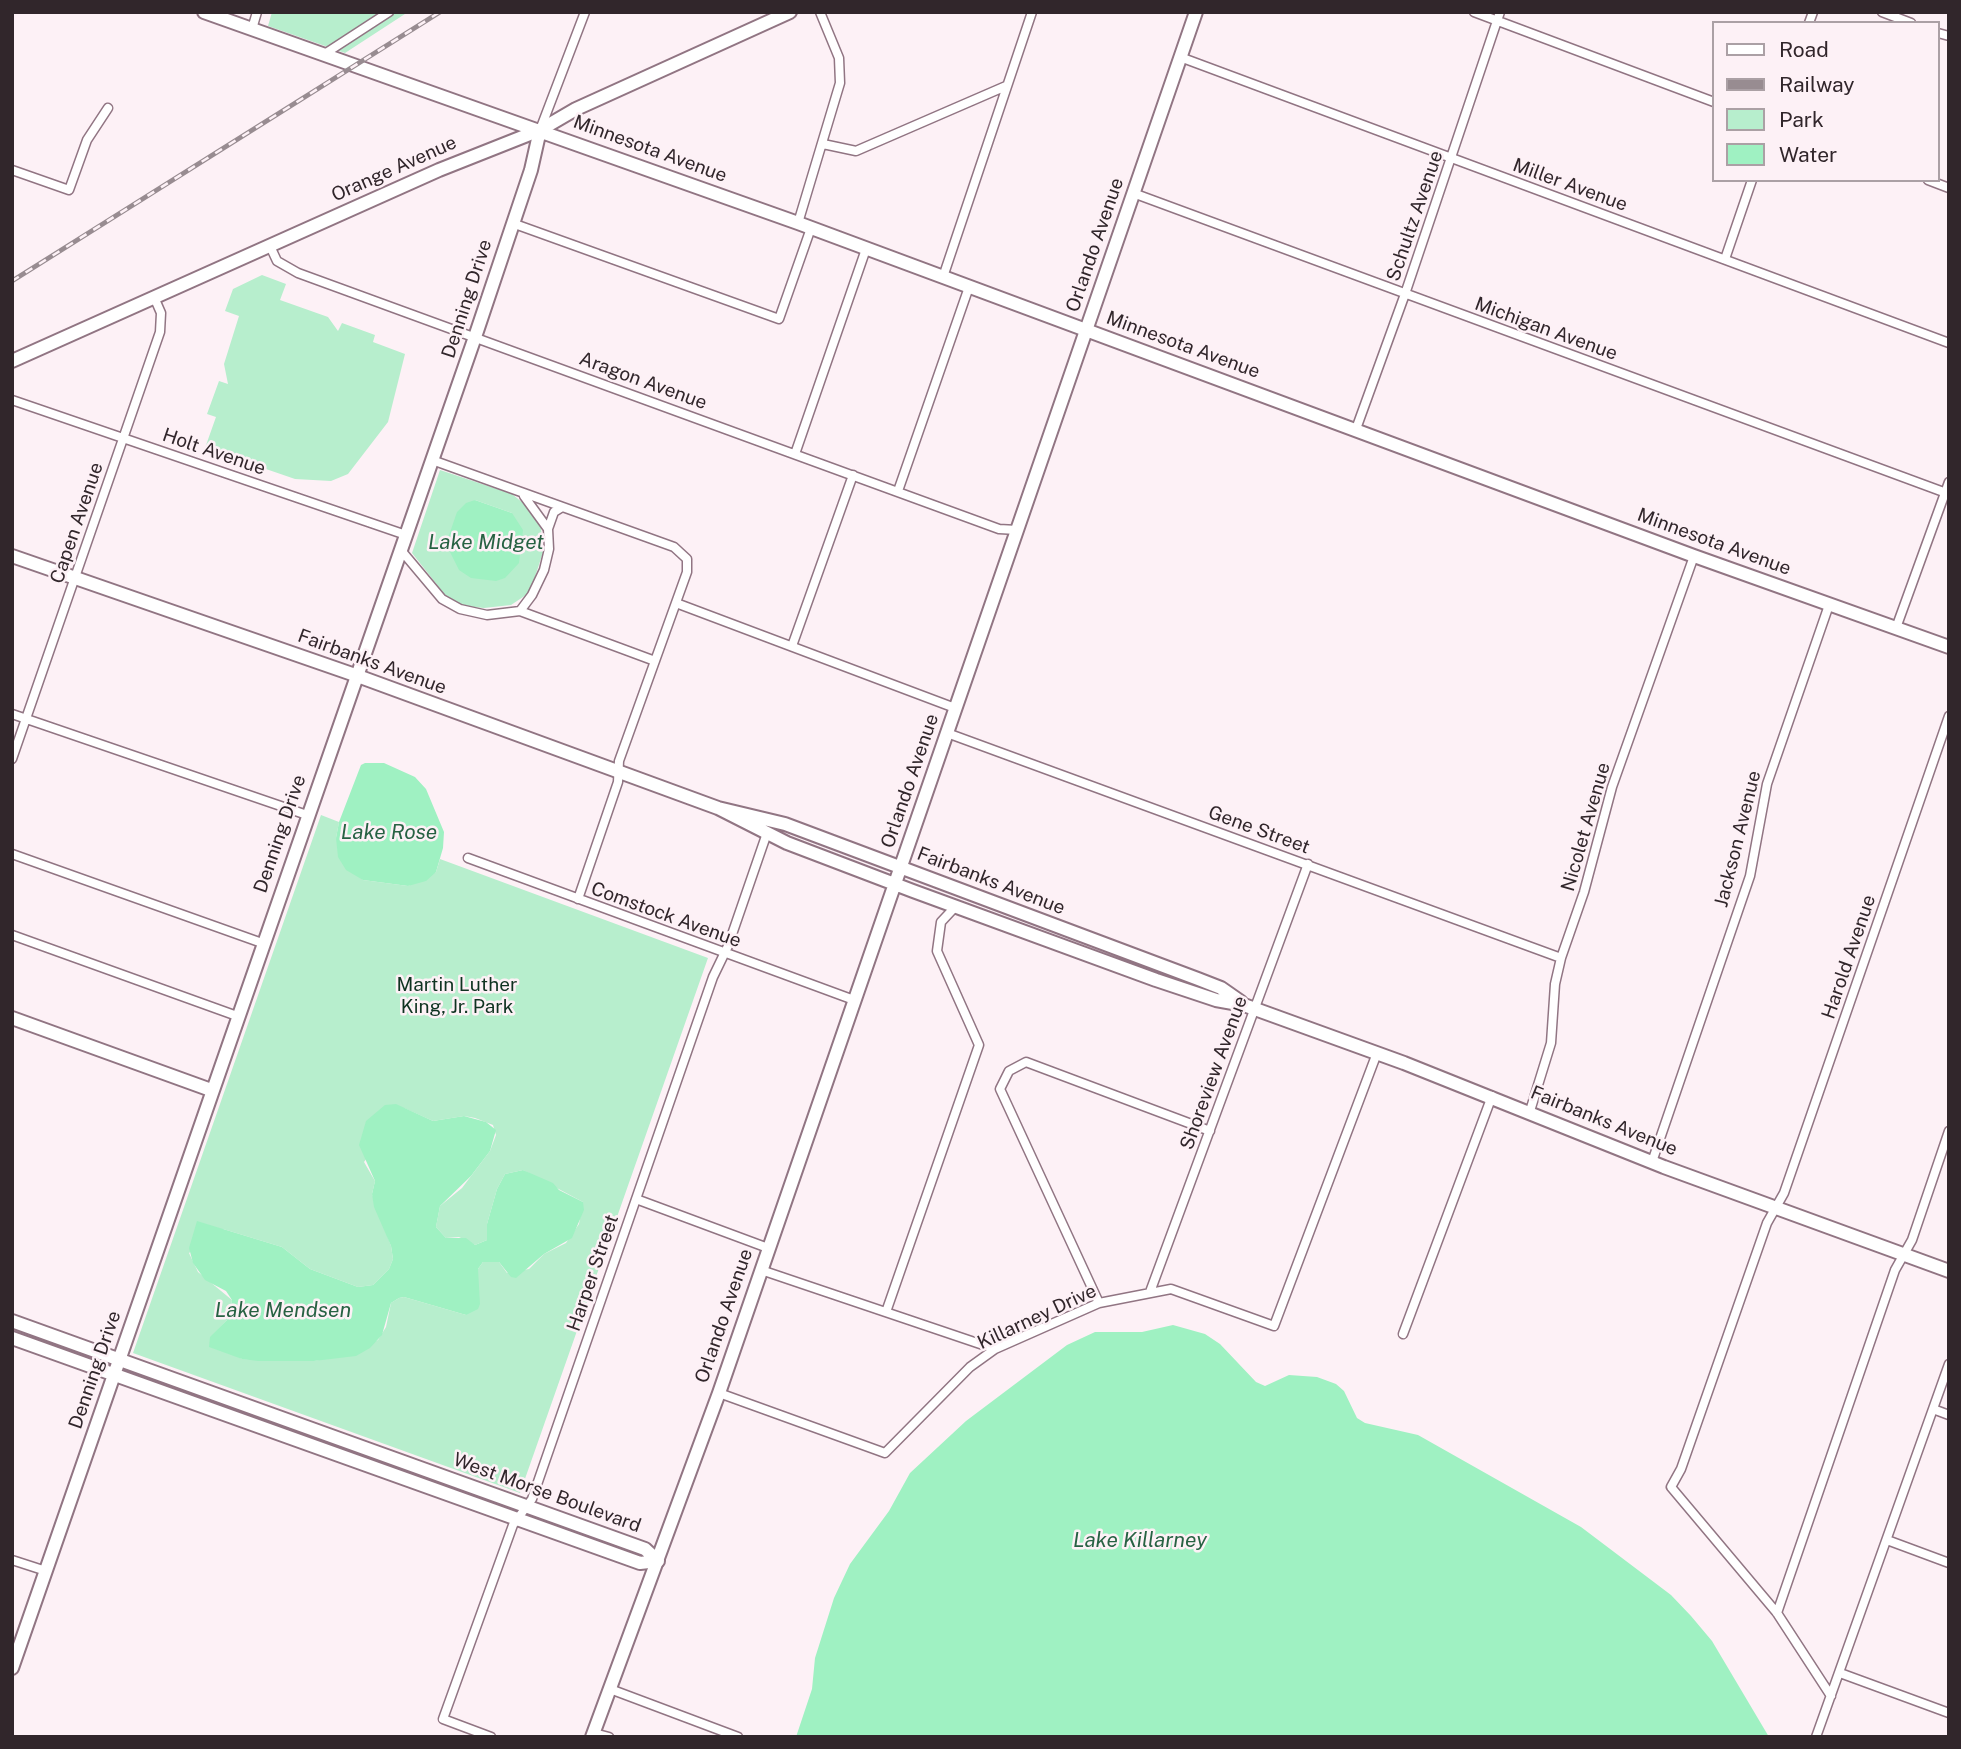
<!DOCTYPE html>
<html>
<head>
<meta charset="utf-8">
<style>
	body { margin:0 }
	#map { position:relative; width:1961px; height:1749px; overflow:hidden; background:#fdf1f6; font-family:"Public Sans",sans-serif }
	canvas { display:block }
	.frame { position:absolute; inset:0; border:14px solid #31262b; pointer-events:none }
	.legend { position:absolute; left:1712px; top:21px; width:228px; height:161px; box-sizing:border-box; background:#fdf1f6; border:2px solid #aba0a5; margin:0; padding:9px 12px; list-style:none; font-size:21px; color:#31262b }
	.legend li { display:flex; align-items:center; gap:14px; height:35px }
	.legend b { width:35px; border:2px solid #aba0a5 }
</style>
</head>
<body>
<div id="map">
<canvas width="1961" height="1749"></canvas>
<div class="frame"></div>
<ul class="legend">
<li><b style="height:9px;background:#fff"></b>Road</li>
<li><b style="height:9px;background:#988c91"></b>Railway</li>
<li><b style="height:19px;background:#b7eecd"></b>Park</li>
<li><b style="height:19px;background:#9ff1c2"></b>Water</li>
</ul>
</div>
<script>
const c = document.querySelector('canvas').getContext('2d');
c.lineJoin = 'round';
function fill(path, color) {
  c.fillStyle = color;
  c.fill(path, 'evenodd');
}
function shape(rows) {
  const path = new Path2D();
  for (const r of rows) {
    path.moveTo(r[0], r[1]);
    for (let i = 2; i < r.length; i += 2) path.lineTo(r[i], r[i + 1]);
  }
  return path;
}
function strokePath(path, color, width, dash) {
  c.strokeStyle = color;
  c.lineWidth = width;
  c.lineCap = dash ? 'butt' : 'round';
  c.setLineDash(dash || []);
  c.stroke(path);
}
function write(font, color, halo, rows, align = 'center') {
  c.font = font + ' "Public Sans",sans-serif';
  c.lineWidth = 5;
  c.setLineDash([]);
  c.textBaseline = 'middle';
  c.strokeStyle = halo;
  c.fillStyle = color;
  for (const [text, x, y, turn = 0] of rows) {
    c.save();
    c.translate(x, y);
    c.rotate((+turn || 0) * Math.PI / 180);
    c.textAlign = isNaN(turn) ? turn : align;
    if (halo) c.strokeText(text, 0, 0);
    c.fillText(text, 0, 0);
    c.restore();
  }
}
const green = shape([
	[272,12,408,12,345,53,268,26],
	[262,275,286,284,280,300,328,317,338,331,342,323,375,335,373,342,405,354,388,422,348,474,331,481,295,479,205,448,216,417,207,414,219,381,228,384,224,364,239,316,225,311,233,289],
	[440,470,512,494,528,507,541,528,543,552,536,574,529,593,511,605,484,608,463,606,445,595,412,553],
	[475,500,512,513,446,544,450,535],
	[321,815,339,822,336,838,363,880,408,886,436,872,440,859,708,958,520,1493,133,1353],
	[404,1108,433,1121,464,1116,475,1118,493,1125,496,1135,490,1151,462,1188,440,1206,436,1227,446,1238,459,1237,475,1245,487,1240,487,1224,497,1189,505,1174,523,1170,583,1202,579,1224,566,1243,544,1254,529,1269,507,1273,499,1262,483,1262,478,1269,466,1315,404,1297,399,1298,391,1303,386,1327,378,1340,335,1357,314,1361,242,1359,210,1338,228,1319,232,1300,198,1272,189,1253,223,1229,282,1247,310,1269,358,1287,373,1285,389,1269,393,1259,391,1246,372,1194,375,1181,364,1162]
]);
const water = shape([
	[475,500,512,513,523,530,519,563,505,578,496,581,471,578,459,570,446,544,457,512,466,503],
	[365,763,384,763,415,777,426,789,444,832,443,848,436,872,426,881,408,886,363,880,346,870,338,857,336,838,339,822,361,765],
	[396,1104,433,1121,464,1116,486,1122,496,1130,490,1151,471,1176,440,1206,436,1227,446,1238,466,1238,475,1245,487,1240,487,1224,497,1189,505,1174,523,1170,553,1183,559,1190,583,1202,584,1210,572,1238,544,1254,516,1278,511,1277,499,1262,483,1262,478,1269,480,1304,478,1309,466,1315,404,1297,399,1298,391,1303,382,1335,370,1348,356,1356,314,1361,258,1361,242,1359,209,1347,210,1337,228,1319,232,1300,226,1291,205,1280,193,1263,189,1248,197,1221,282,1247,310,1269,358,1287,373,1285,389,1269,393,1259,391,1246,374,1207,372,1194,375,1181,359,1145,366,1121,385,1105],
	[1173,1325,1205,1334,1220,1344,1256,1382,1265,1386,1289,1375,1317,1377,1336,1384,1344,1391,1357,1418,1365,1423,1418,1435,1581,1527,1671,1595,1691,1616,1712,1641,1769,1737,796,1737,812,1689,815,1658,834,1598,850,1564,889,1511,910,1473,966,1421,1067,1345,1095,1332,1142,1332]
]);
const street = shape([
	[1474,12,1714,102],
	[1882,12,1911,23],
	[1809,23,1813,12],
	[252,29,257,12],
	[1938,33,1949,36],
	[326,53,389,12],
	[1180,57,1949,343],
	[540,130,585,12],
	[823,144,856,151,1006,86],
	[12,170,69,190,87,140,108,108],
	[1928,180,1949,188],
	[1133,193,1949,494],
	[512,223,779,319,811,228],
	[798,223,840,83,839,58,820,12],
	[270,246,277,261,298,273,999,529,1017,530],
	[1725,259,1752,180],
	[943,277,1032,12],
	[12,400,406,535],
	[1356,429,1405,294,1500,12],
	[795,454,866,249],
	[432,460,674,547,687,559,687,572,619,761,618,782,578,899],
	[898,491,969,287],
	[548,529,554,512,562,507],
	[400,549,442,599,460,609,487,615,520,611,655,661],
	[676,603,955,708],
	[520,611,532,595,544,570,549,549,548,529,524,496],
	[1896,628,1949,482],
	[792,646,853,475],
	[12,714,307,815],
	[947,733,1561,958],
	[12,759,160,332,161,313,154,297],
	[12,854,262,943],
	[468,858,854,1000],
	[12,935,237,1016],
	[1530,1111,1551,1043,1555,984,1561,958,1584,892,1612,787,1694,556],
	[1652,1162,1750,876,1767,784,1829,605],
	[636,1199,768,1248],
	[761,1270,995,1349],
	[1150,1292,1308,864],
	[1099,1303,1000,1089,1009,1071,1026,1062,1210,1131],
	[886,1312,979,1045,937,951,941,922,956,906],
	[1403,1334,1492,1096],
	[719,1393,885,1453,970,1367,995,1349,1099,1303,1171,1289,1274,1326,1377,1053],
	[1933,1409,1949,1415],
	[1887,1540,1949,1563],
	[12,1560,46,1571],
	[1777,1613,1895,1270,1912,1240,1949,1131],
	[1840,1673,1949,1713],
	[610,1689,738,1737],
	[1831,1696,1777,1613,1671,1487,1681,1469,1767,1223,1784,1193,1949,716],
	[594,1733,609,1737],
	[491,1737,443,1719,513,1525,532,1499,713,977,728,946,767,833],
	[1816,1737,1949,1364]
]);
const secondary = shape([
	[204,12,798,223,1694,556,1949,647],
	[12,1018,211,1090],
	[12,1321,645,1549,658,1561],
	[12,1338,640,1563,658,1561],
	[12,1668,475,337,531,170,540,130]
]);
const primary = shape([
	[12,361,439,170,540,130,576,109,790,12],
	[12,556,355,675,718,808,785,824,1198,979,1221,988,1241,1002],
	[718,808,787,843,913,891,1156,980,1216,1000,1244,1005,1404,1063,1664,1167,1949,1271],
	[592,1737,719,1393,1196,12]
]);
const rail = shape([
	[12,281,440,12]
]);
const streetNames = [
	["Minnesota Avenue",650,149,20],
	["Orange Avenue",394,169,-24],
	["Miller Avenue",1570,185,20],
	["Schultz Avenue",1415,216,-71],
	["Orlando Avenue",1095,245,-71],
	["Denning Drive",467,299,-72],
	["Michigan Avenue",1546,329,20],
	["Minnesota Avenue",1183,345,20],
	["Aragon Avenue",643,381,20],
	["Holt Avenue",214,452,19],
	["Capen Avenue",77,523,-71],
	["Minnesota Avenue",1714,542,20],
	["Fairbanks Avenue",372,662,20],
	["Orlando Avenue",910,781,-71],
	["Nicolet Avenue",1586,827,-74],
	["Gene Street",1259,830,20],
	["Denning Drive",280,834,-71],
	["Jackson Avenue",1738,839,-76],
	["Fairbanks Avenue",991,881,21],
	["Comstock Avenue",666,915,20],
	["Harold Avenue",1849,957,-71],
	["Shoreview Avenue",1214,1073,-70],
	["Fairbanks Avenue",1604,1121,22],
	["Harper Street",593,1273,-71],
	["Orlando Avenue",724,1316,-71],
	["Killarney Drive",1037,1317,-25],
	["Denning Drive",95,1370,-71],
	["West Morse Boulevard",547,1493,20]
];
const parkNames = [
	["Martin Luther",457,985],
	["King, Jr. Park",457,1007]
];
const waterNames = [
	["Lake Midget",486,543],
	["Lake Rose",389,833],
	["Lake Mendsen",283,1311],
	["Lake Killarney",1140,1541]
];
fill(green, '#b7eecd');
fill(water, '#9ff1c2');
strokePath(street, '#917583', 11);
strokePath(secondary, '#917583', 16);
strokePath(primary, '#917583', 16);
strokePath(street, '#fff', 8);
strokePath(secondary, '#fff', 12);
strokePath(primary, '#fff', 12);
strokePath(rail, '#988c91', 5);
strokePath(rail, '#fdf1f6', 2.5, [8]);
write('19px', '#31262b', '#fdf1f6', streetNames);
write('19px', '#0f3321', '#fdf1f6', parkNames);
write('italic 21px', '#276243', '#fdf1f6', waterNames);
</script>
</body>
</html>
